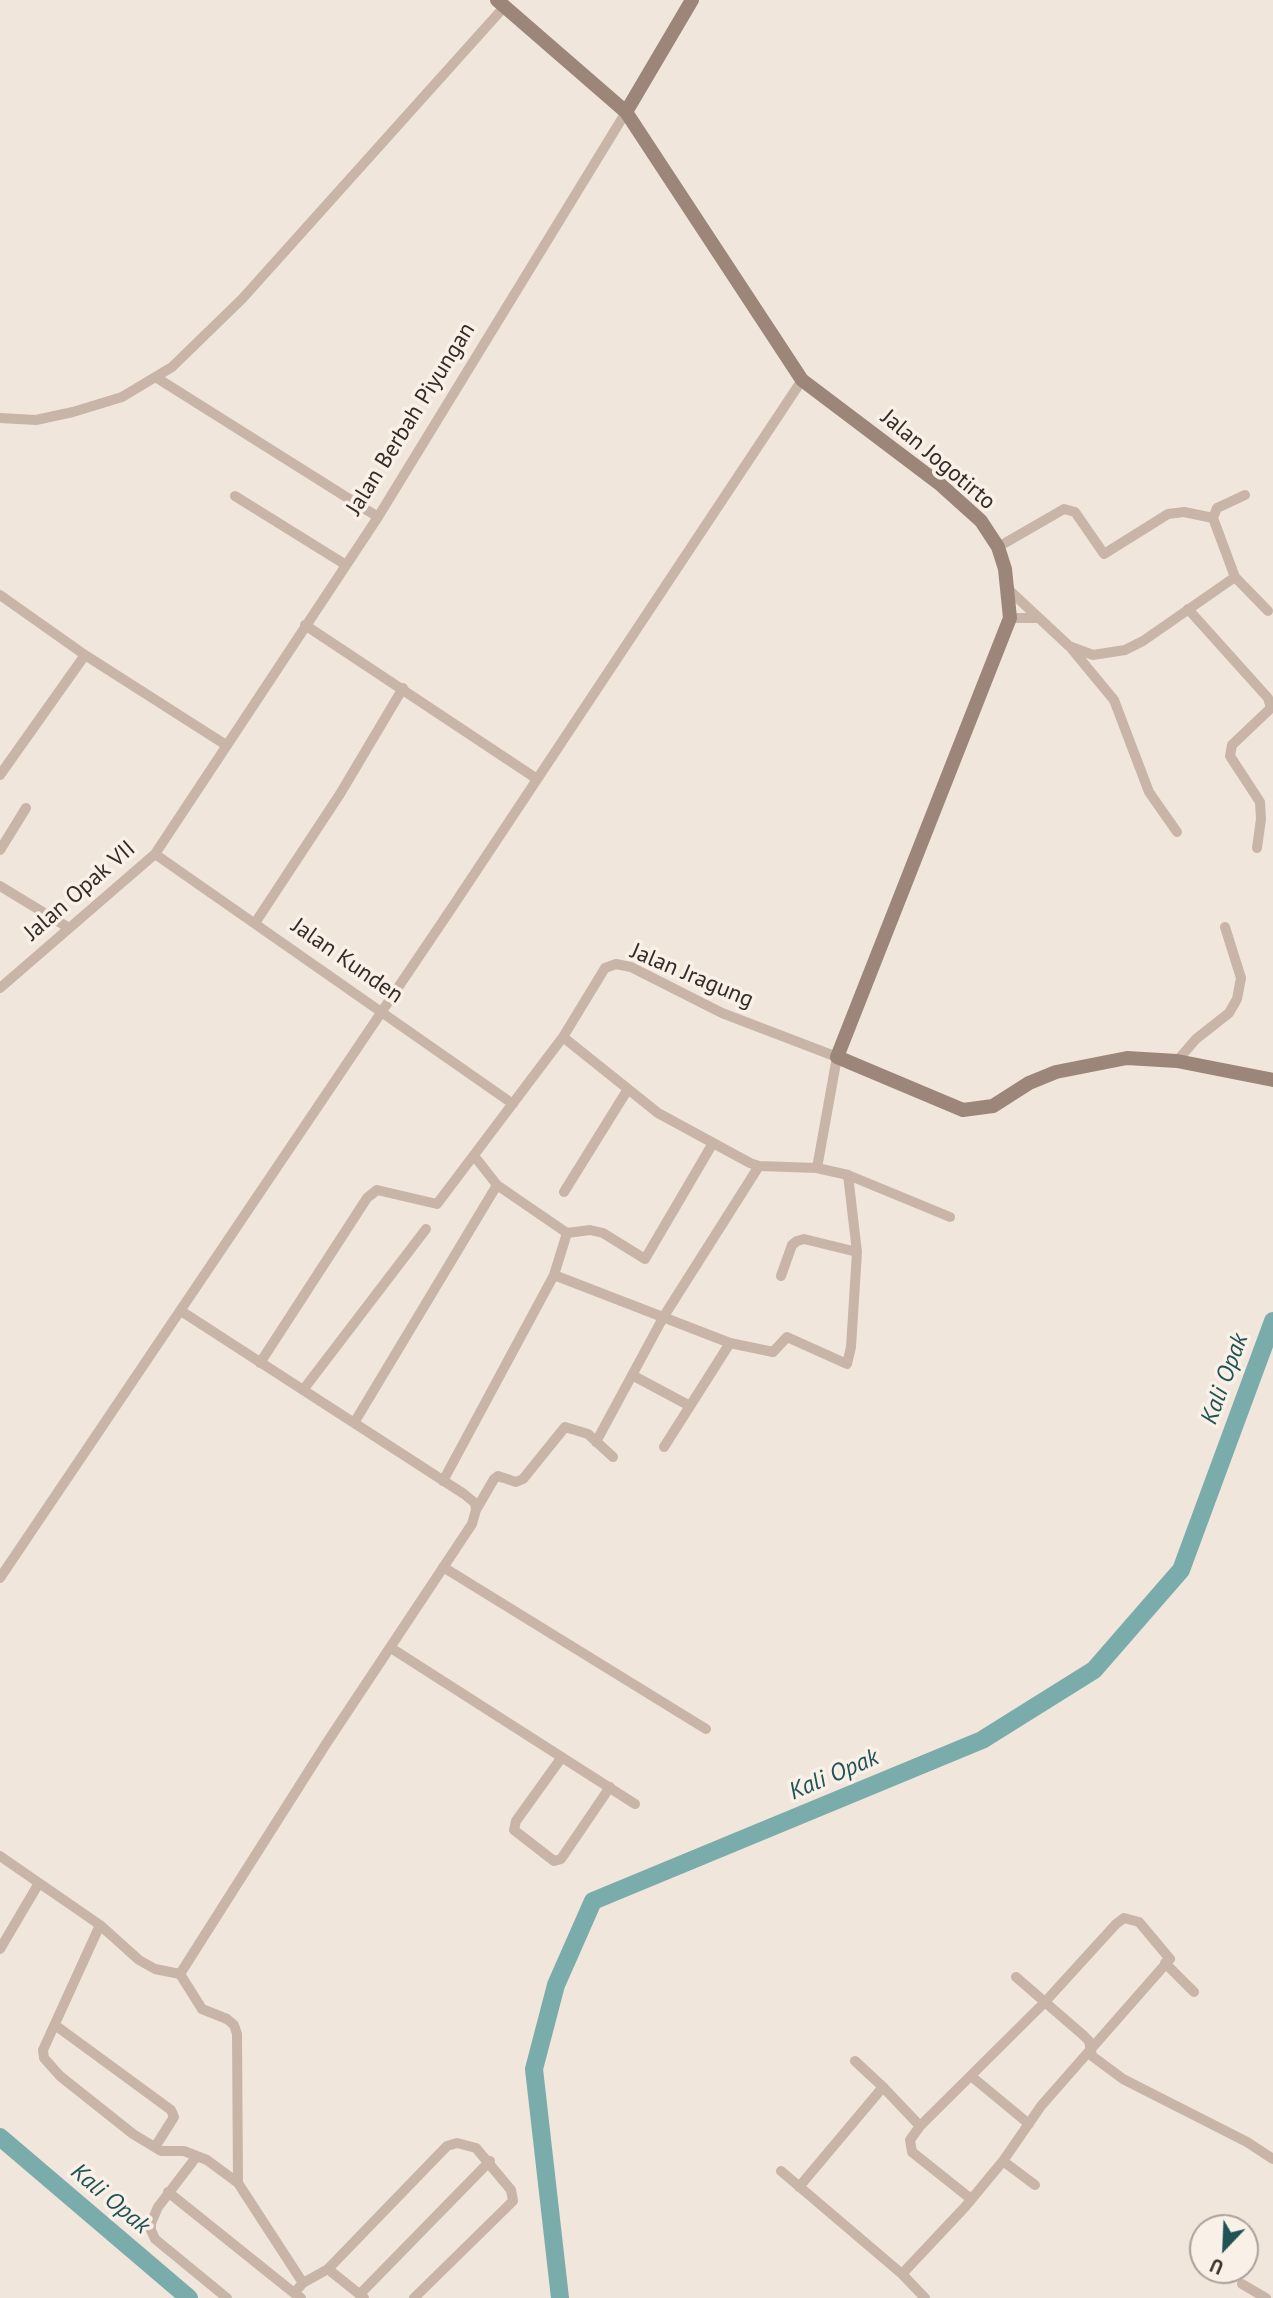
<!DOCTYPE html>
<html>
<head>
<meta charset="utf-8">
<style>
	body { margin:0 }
	#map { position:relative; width:1273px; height:2298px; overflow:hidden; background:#f1e6db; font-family:"PT Sans",sans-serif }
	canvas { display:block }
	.north { position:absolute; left:1189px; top:2214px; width:70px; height:70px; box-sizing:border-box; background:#f9f0e7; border:2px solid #aba19b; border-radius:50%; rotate:203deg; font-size:19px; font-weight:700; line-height:28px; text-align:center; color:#352b28 }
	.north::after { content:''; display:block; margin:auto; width:24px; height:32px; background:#1f5355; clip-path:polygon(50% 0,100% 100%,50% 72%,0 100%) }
</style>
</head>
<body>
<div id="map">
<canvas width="1273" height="2298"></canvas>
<div class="north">U</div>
</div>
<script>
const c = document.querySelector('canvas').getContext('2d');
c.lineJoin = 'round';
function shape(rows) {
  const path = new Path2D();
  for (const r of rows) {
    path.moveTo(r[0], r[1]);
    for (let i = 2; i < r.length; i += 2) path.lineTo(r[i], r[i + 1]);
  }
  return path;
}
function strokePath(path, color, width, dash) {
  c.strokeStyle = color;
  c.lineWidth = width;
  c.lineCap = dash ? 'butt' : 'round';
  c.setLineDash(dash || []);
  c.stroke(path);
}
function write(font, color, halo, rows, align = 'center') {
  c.font = font + ' "PT Sans",sans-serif';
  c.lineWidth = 7;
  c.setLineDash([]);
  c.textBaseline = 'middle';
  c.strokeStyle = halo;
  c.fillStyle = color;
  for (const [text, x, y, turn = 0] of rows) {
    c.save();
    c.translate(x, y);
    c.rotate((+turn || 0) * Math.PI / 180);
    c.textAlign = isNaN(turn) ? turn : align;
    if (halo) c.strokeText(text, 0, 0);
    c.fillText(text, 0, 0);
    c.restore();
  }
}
const river = shape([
	[0,2137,189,2298],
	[560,2298,534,2069,556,1985,593,1901,982,1740,1094,1670,1181,1570,1273,1321]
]);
const street = shape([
	[157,378,378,517],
	[0,418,36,420,73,412,122,397,172,367,242,299,505,6],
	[1245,495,1217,508,1213,518,1235,577,1268,611],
	[235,496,346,565],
	[998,547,1064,509,1075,512,1104,554,1168,514,1184,512,1213,518],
	[1009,590,1069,646,1093,655,1125,650,1143,641,1235,577],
	[0,595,85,655,226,745],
	[1188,609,1268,698,1271,708,1232,745,1230,756,1260,802,1261,819,1257,848],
	[1010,618,1037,618],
	[305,625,537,779],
	[1071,648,1114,700,1149,792,1177,832],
	[0,775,85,655],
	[0,850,26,808],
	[155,854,513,1104],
	[0,886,69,928],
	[255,923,340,794,403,688],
	[0,988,155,854,378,517,626,112],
	[1177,1061,1196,1039,1229,1013,1237,999,1241,978,1225,927],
	[848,1175,950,1217],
	[564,1192,628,1089],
	[567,1233,590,1230,603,1233,645,1259,713,1143],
	[554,1275,730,1343,773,1352,787,1337,847,1364,851,1347,857,1252,848,1175,817,1168,759,1166,750,1163,658,1113,563,1037],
	[781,1276,792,1245,797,1241,804,1239,857,1252],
	[260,1363,367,1198,377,1190,437,1204,563,1037,605,968,616,964,631,967,722,1013,837,1057,817,1168],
	[632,1375,690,1406],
	[303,1390,426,1229],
	[354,1423,497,1185],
	[596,1442,664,1316,759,1166],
	[664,1447,730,1343],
	[443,1481,554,1275,567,1233,497,1185,475,1157],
	[476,1510,494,1479,498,1476,516,1482,523,1479,565,1427,588,1434,613,1457],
	[443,1567,706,1729],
	[0,1578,453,906,802,380],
	[391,1648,635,1804],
	[562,1757,516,1821,514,1830,554,1861,561,1859,610,1787],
	[0,1856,100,1925,139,1960,155,1969,180,1974,202,2009,227,2019,234,2025,237,2034,238,2183,303,2283,294,2293,301,2298],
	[100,1925,43,2050,44,2058,60,2076,133,2134,161,2151,184,2151,207,2160,238,2183],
	[0,1949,39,1883],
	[1165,1963,1194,1992],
	[180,1974,326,1744,472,1524,476,1510,475,1503,464,1494,181,1311],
	[1016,1977,1083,2035,1089,2041,1092,2056,1123,2079,1247,2142,1273,2159],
	[55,2025,171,2110,174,2117,155,2147],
	[971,2076,1029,2124],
	[883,2087,920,2126],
	[197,2156,158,2207,151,2223,151,2230,155,2239,227,2298],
	[1003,2161,1035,2185],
	[781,2171,902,2274,925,2298],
	[799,2187,883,2087,855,2061],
	[168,2192,294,2293],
	[328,2269,364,2298],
	[902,2274,965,2207,1003,2161,1041,2106,1170,1959,1139,1922,1124,1918,1116,1924,1044,2003,920,2126,910,2140,912,2152,971,2199],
	[303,2283,328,2269,447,2146,457,2143,476,2148,511,2190,513,2201,414,2298],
	[1242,2284,1266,2298],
	[360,2294,490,2161]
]);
const secondary = shape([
	[497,0,626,112,802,380,941,485,981,521,998,547,1005,569,1010,618,837,1057,963,1110,993,1106,1029,1083,1056,1072,1127,1058,1177,1061,1273,1080],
	[626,112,692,0]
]);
const streetNames = [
	["Jalan Berbah Piyungan",411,419,-58],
	["Jalan Jogotirto",938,460,40],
	["Jalan Opak VII",80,891,-41],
	["Jalan Kunden",347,961,35],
	["Jalan Jragung",692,976,23]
];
const waterNames = [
	["Kali Opak",1225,1379,-70],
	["Kali Opak",834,1775,-23],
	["Kali Opak",110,2199,40]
];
strokePath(river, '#7bacac', 18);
strokePath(street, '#c8b5a8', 10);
strokePath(secondary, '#9c8579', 14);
write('23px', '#352b28', '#f9f0e7', streetNames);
write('italic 24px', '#1f5355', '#f9f0e7', waterNames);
</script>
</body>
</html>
